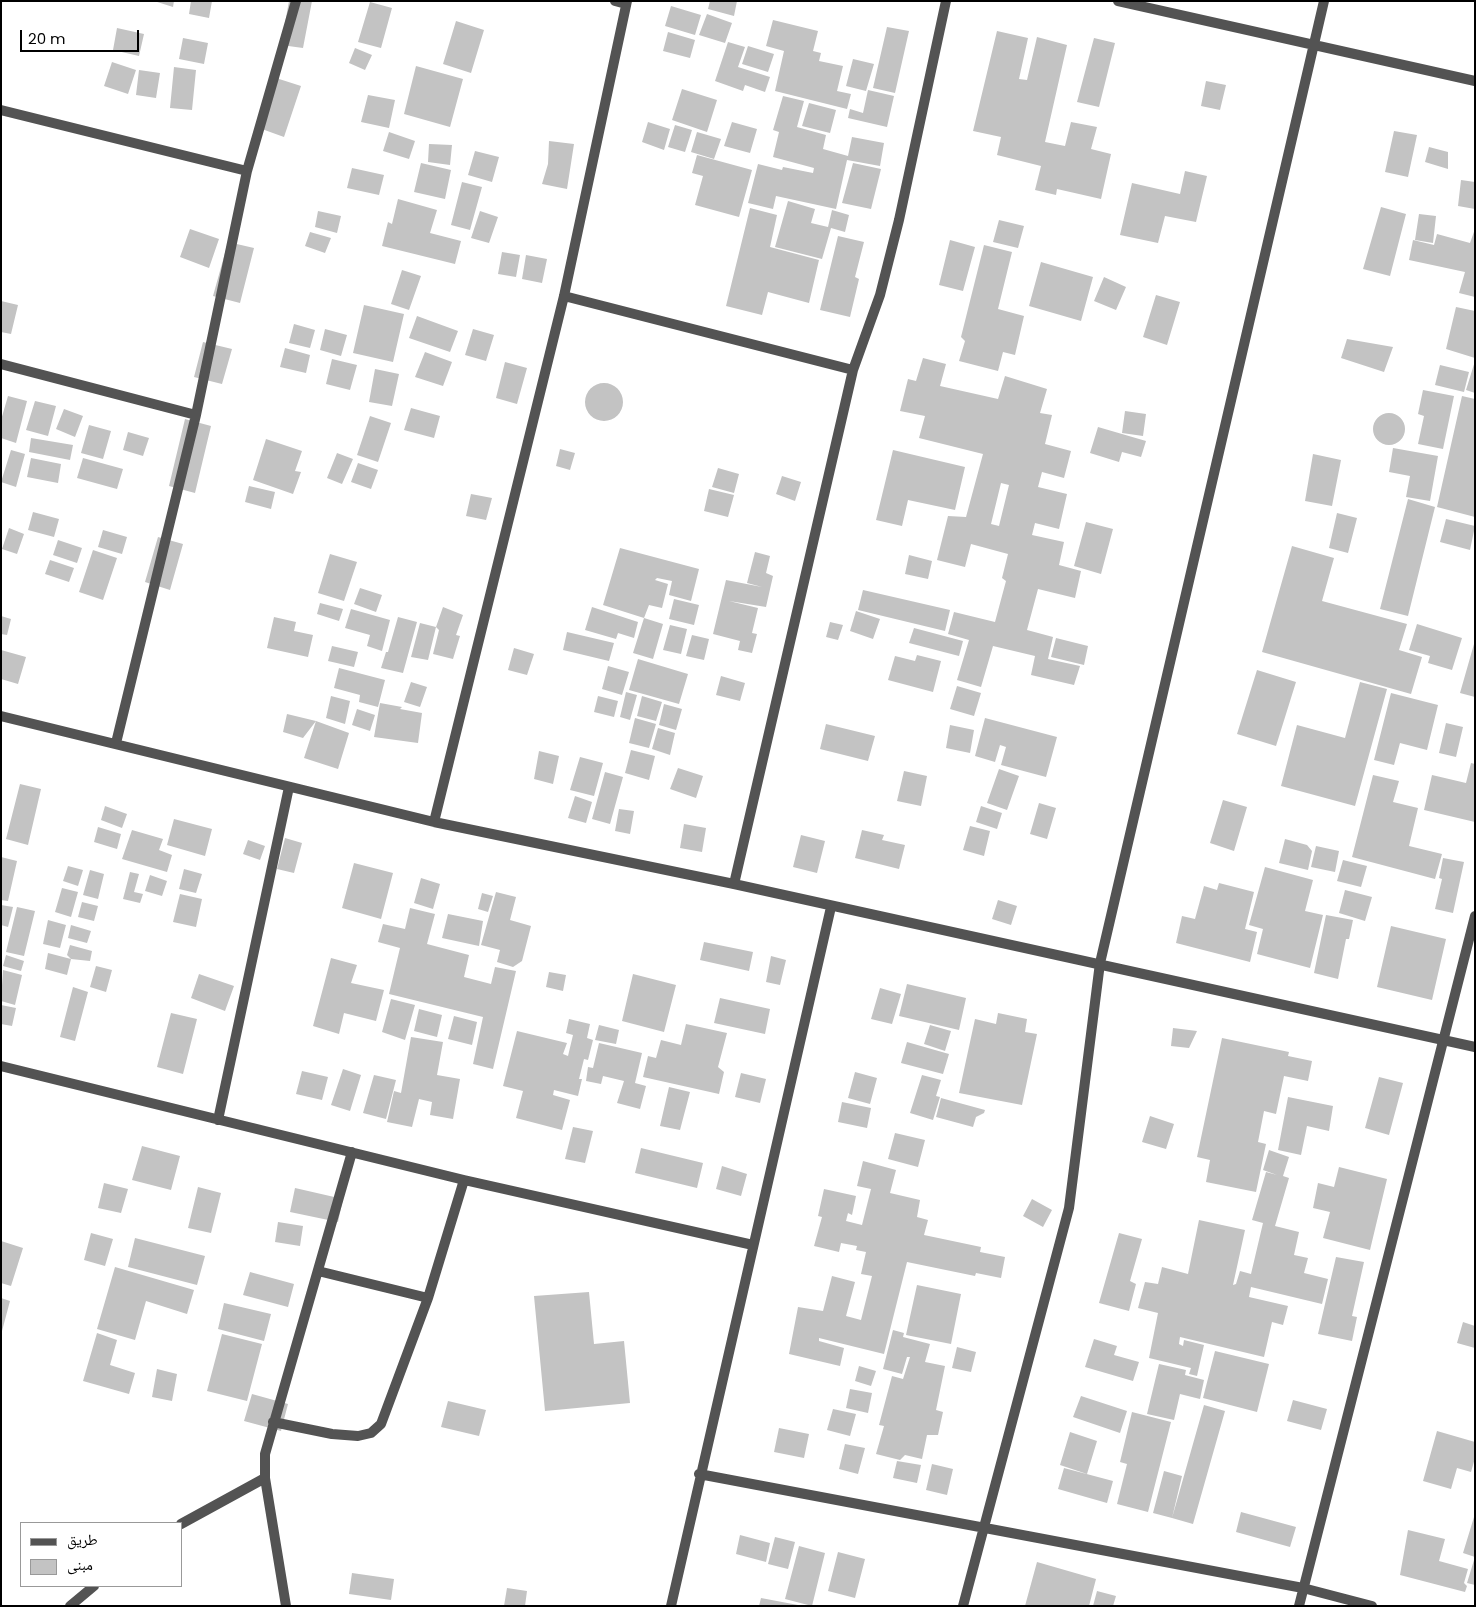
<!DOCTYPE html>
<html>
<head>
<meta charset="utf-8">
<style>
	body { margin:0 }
	#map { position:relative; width:1476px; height:1607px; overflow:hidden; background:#fff; font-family:Poppins,"Noto Naskh Arabic",sans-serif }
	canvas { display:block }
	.frame { position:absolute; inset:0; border:2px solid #000; pointer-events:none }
	.legend { position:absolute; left:20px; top:1522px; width:162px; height:65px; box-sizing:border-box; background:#fff; border:1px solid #999; margin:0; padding:6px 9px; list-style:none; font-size:15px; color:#000 }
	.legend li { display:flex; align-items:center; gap:10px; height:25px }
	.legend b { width:25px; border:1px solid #999 }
	.scale { position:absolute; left:20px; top:30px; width:119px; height:22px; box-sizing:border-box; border:2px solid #000; border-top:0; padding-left:6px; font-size:15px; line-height:18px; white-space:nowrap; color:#000; -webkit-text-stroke:4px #fff; paint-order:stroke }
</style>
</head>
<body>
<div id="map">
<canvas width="1476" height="1607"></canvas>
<div class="frame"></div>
<ul class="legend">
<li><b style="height:6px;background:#535353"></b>طريق</li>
<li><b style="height:14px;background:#c3c3c3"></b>مبنى</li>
</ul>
<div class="scale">20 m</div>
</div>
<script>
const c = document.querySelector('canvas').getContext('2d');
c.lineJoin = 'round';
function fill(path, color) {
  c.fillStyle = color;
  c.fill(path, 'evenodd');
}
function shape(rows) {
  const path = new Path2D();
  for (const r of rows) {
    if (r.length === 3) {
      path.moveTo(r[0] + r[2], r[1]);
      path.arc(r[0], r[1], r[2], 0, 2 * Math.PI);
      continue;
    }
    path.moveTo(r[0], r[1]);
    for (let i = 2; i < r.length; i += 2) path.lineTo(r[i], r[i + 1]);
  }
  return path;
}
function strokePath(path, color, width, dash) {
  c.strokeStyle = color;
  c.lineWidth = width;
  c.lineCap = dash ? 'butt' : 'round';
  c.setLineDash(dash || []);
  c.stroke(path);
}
const building = shape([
	[154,1,174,1,173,7],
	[191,1,212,1,209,18,189,14],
	[289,1,312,1,303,48,281,45],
	[710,1,737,1,734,16,708,9],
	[370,2,392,8,381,48,358,42],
	[671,6,701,15,695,35,665,26],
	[707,14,732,23,725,43,699,35],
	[773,20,818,31,813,51,821,53,819,61,843,66,837,91,851,94,847,109,775,91,784,51,766,46],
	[456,21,484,30,471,73,443,64],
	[887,27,909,31,895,93,873,88],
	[117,28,144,34,139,56,113,50],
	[997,31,1028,38,1019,79,1027,80,1037,37,1067,45,1045,142,1065,146,1071,122,1097,127,1091,149,1111,154,1101,199,1057,189,1056,195,1035,190,1041,166,997,155,1001,137,973,131],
	[668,32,695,40,690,58,663,51],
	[183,38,208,43,204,64,179,59],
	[1094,38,1115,43,1099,107,1077,102],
	[728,42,745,47,738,67,770,77,765,92,745,85,743,91,715,81],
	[748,46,774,54,768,72,742,64],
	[355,48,372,55,365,70,349,63],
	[853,59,874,64,866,91,846,86],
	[112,62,136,70,128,94,104,86],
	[416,66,463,79,450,127,404,114],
	[174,67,196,70,192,110,170,108],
	[139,70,160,73,156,98,136,95],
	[276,78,301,86,284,137,259,128],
	[1206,81,1226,85,1220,110,1201,106],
	[682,89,717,100,707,132,672,120],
	[868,90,894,96,887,127,848,118,850,109,863,113],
	[368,95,395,100,389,128,361,122],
	[783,96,804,101,797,127,826,135,823,149,848,156,852,137,884,143,880,166,847,160,836,209,776,196,773,209,748,203,758,164,782,170,783,167,813,173,814,168,773,157,779,132,773,130],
	[809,103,836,110,830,133,802,126],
	[648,122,670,129,664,150,642,142],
	[732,122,757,129,750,153,724,146],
	[675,125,692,130,685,152,668,147],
	[1394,131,1417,135,1408,177,1385,172],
	[389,132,415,141,409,159,383,151],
	[697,132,721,139,714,159,691,152],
	[549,141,574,144,567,189,542,184,548,164],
	[429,144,452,145,450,165,428,162],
	[1429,147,1448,152,1448,169,1425,162],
	[475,151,499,157,492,182,468,175],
	[697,155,752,170,739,217,695,205,703,176,692,173],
	[421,163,451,170,445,199,414,192],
	[853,163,881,169,871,209,842,203],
	[352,168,384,175,379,195,347,188],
	[1185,171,1207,176,1196,222,1165,216,1158,243,1120,235,1132,183,1180,194],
	[1461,180,1475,182,1475,209,1458,206],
	[462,182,482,187,470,230,451,225],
	[398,199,437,210,430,233,461,241,455,264,382,246,388,222,392,224],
	[788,201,815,209,811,223,828,227,832,210,849,215,845,232,831,228,822,259,775,247],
	[1381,207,1406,214,1390,276,1363,269],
	[750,208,777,215,770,247,819,260,809,303,768,292,762,315,726,306],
	[318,211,341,216,337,233,315,227],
	[480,211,498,217,489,243,471,238],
	[1419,214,1436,216,1433,243,1415,240],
	[999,220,1024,226,1018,248,993,242],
	[190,229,219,239,209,268,180,257],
	[1475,229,1475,297,1459,293,1465,272,1409,260,1413,240,1434,245,1437,234,1470,243],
	[310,232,331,238,325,253,305,246],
	[838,236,864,242,855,277,859,279,850,317,820,310],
	[950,240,975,247,963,291,939,285],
	[228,242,254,248,240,303,213,296],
	[984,245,1012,252,998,309,1024,316,1015,355,1003,352,998,371,959,361,965,341,961,337],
	[502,252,520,255,516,277,498,274],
	[526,255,547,259,542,283,522,279],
	[1041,262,1093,277,1081,321,1029,306],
	[402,270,421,276,409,310,391,304],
	[1104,277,1126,287,1116,310,1094,301],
	[1156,295,1180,302,1167,345,1143,337],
	[1,301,18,305,11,334,1,332],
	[364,305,404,314,393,362,353,353],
	[1456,307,1475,311,1475,358,1446,349],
	[417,316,458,331,450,352,409,338],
	[294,324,315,330,310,348,289,343],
	[325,329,347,335,341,356,320,350],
	[473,329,494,335,486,361,465,355],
	[1347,339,1393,347,1384,372,1341,358],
	[203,342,232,349,222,384,194,377],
	[285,348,310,355,306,373,280,367],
	[425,352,452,362,443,386,415,377],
	[923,358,946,364,940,386,998,399,1005,376,1047,389,1040,413,1052,415,1045,444,1071,451,1064,478,1042,472,1038,487,1067,494,1059,529,1035,523,1032,535,1064,542,1059,565,1081,571,1075,598,1038,589,1027,630,1053,637,1048,659,1080,666,1074,685,1031,675,1035,656,993,646,981,687,957,680,969,640,948,634,954,612,995,622,1006,581,1002,578,1008,554,971,544,965,567,937,560,948,516,966,517,983,454,919,438,925,416,900,411,908,379,916,381],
	[1001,483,1009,485,999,526,991,524],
	[332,359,357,365,350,390,326,384],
	[1475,361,1475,393,1466,390],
	[505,362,527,368,517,404,496,398],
	[1440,365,1469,372,1464,392,1435,385],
	[375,369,399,374,392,406,369,402],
	[604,402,19],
	[1423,390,1454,396,1443,449,1418,444,1424,416,1418,414],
	[8,396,27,401,16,443,1,438,1,420],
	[1462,396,1475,399,1475,517,1437,507],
	[35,401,56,406,48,436,26,430],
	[411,408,440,416,434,438,404,430],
	[64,409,83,416,75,437,56,429],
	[1125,411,1146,414,1143,436,1122,433],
	[1389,429,16],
	[370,416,391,423,378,462,357,455],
	[185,419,211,426,195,493,169,486],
	[89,425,111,431,103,459,81,453],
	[1098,427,1146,441,1141,457,1122,452,1119,462,1090,453],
	[128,432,149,438,143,456,123,450],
	[31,438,73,445,70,460,29,452],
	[266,439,302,451,295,471,301,472,293,494,253,480],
	[1393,448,1438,456,1430,501,1406,497,1410,476,1389,472],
	[560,449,575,453,570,470,556,466],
	[11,450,25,454,16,487,1,482],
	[893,450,965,467,955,510,908,500,902,526,876,520],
	[337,453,353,459,342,484,327,478],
	[1313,454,1341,460,1332,506,1305,501],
	[31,458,61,464,58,483,27,477],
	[83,458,123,469,117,489,77,478],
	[358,463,378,470,371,489,351,482],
	[718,468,739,474,734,493,712,487],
	[782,476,801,482,795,501,776,494],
	[249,486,275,492,271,509,245,502],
	[709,489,734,495,728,517,704,511],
	[471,494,492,498,486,520,466,516],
	[1408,499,1435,507,1408,616,1380,609],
	[33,512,59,519,54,537,28,530],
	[1337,513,1357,518,1348,553,1329,548],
	[1446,519,1475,526,1470,550,1440,542],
	[1086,522,1113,529,1101,574,1074,566],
	[9,528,24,534,17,554,2,549],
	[103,530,127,537,122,554,98,547],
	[158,537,183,544,170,590,145,582],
	[58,540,82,548,77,563,53,555],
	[1292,546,1334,558,1322,601,1407,624,1399,650,1422,657,1411,694,1262,652],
	[620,548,699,569,691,601,669,595,672,581,657,578,655,580,668,584,662,608,649,605,644,618,603,605],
	[93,550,117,558,103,600,79,592],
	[755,552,770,556,766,573,773,576,766,607,729,601,758,608,752,633,757,634,752,653,738,650,740,641,713,634,726,580,762,587,747,583],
	[330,554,357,562,344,601,318,593],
	[909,555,932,561,928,579,905,574],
	[50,560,74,568,69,582,45,574],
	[360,588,382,595,376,612,354,604],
	[863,590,950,610,945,631,858,610],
	[674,599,699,605,694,625,669,619],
	[320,603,343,609,339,621,317,614],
	[443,607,463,615,456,635,460,636,453,659,433,654,439,630,436,627,428,660,411,657,420,623,436,627],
	[592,607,638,622,634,638,618,633,616,639,585,630],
	[351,609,390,620,382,651,367,646,370,635,345,628],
	[856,611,880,619,873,639,850,631],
	[1,616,11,619,7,635,1,634],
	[274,617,296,622,294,631,313,635,308,657,267,648],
	[398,617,417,622,403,673,381,668,386,652,388,652],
	[644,618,663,624,653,659,633,653],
	[830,622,843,625,838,640,826,637],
	[1417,624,1462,638,1452,670,1428,663,1430,656,1409,650],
	[670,625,687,629,681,654,663,650],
	[914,628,963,641,959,656,909,643],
	[567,632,614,643,609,661,563,650],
	[692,635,709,639,704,660,686,656],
	[1056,638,1088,646,1084,665,1051,657],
	[1474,644,1475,644,1475,697,1460,693],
	[332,646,358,652,354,667,328,661],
	[514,648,534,654,527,675,508,670],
	[1,650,26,657,18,684,1,679],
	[917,655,941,661,933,692,888,680,895,656,915,661],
	[638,659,688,674,679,704,629,690],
	[608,666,629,672,622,695,602,689],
	[339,668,385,680,378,707,359,702,360,695,334,688],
	[1257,670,1296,682,1276,746,1237,734],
	[721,676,745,683,740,701,716,695],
	[411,682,427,687,420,707,404,702],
	[1360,682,1387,689,1355,806,1281,786,1297,725,1345,738],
	[957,686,981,693,974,716,950,709],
	[626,692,637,695,630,720,620,717],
	[1391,693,1438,705,1427,750,1400,743,1394,765,1374,760],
	[331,696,350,701,345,724,326,718],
	[598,696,618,701,614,717,594,712],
	[642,696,662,702,656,721,637,716],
	[380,703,402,707,400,709,422,713,418,743,374,737],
	[664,704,682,709,676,730,659,725],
	[357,709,375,715,370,731,352,725],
	[287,714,316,721,303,738,283,732],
	[635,718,656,724,649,748,629,743],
	[985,718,1057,737,1046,777,1001,765,1006,747,1000,745,995,762,975,756],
	[316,721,349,733,338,769,304,758],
	[1446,723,1463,727,1456,757,1439,753],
	[826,724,875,736,868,761,820,749],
	[950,725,974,730,970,753,946,748],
	[658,728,675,733,670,755,652,749],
	[631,750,655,756,649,780,625,773],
	[539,751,559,756,553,784,534,779],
	[580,757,603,763,594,796,570,790],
	[1471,763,1475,764,1475,822,1424,810,1432,775,1466,783],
	[678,768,703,776,696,798,670,789],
	[999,769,1019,776,1007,810,987,803],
	[904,771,927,776,921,806,897,801],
	[605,772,623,777,610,824,592,819],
	[1373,775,1399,781,1393,802,1418,808,1409,846,1442,854,1435,879,1352,857],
	[20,784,41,789,28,845,6,839],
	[575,796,592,802,586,823,568,818],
	[1223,800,1247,807,1234,851,1210,843],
	[1039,803,1056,808,1047,839,1030,834],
	[105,806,127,814,122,828,101,820],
	[981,806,1002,813,997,829,976,822],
	[619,809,634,811,630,834,615,831],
	[174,819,212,829,205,856,167,845],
	[684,824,706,828,702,852,680,848],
	[970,826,990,831,984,856,963,850],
	[98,827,121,834,117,849,94,842],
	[132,830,163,839,159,850,172,855,167,872,122,859],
	[862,830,884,835,882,840,905,845,899,869,855,858],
	[801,835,825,841,817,873,793,867],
	[285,838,302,843,294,873,277,869],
	[1285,839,1307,845,1312,851,1308,870,1279,863],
	[248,840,265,846,260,860,243,854],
	[1316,846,1339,851,1335,872,1311,867],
	[1,857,17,861,8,901,1,900],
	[1443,858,1464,862,1453,913,1435,909,1442,879,1439,878],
	[1343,860,1367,866,1361,887,1337,881],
	[354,863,393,873,381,919,342,908],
	[68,866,83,870,78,886,63,881],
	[1265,867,1313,880,1305,911,1323,915,1310,968,1257,954,1263,929,1249,925],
	[184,869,202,874,196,893,179,889],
	[90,870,104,874,98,899,83,895],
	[130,872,139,874,134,892,143,894,140,903,123,899],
	[150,875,167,881,162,896,145,891],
	[421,878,440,884,433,909,414,903],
	[1219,883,1254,892,1245,929,1257,932,1250,962,1176,943,1182,916,1195,919,1204,886,1217,890],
	[62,888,78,892,71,917,55,912],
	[1345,890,1372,897,1365,921,1339,913],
	[496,892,516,897,510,920,531,926,522,961,513,967,497,962,500,950,481,945],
	[482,893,493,896,488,912,478,909],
	[180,894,202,899,196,927,173,922],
	[998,900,1017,906,1011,925,992,919],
	[82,902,98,906,94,921,78,917],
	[1,905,13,907,8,927,1,925],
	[17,907,35,911,24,956,6,952],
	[410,908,435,914,427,944,469,955,464,977,491,984,495,967,516,971,493,1069,473,1064,483,1017,389,994,400,948,378,942,383,924,405,929],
	[448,914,483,921,479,946,442,938],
	[1326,915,1353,920,1349,939,1346,939,1338,979,1314,973],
	[48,920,66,925,60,948,43,944],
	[71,925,91,931,87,943,68,938],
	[1391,926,1446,939,1432,1000,1377,987],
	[704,942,753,952,749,971,700,960],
	[70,945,92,951,90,961,71,959,67,955],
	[48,953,71,959,67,975,45,969],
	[6,955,24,961,21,971,3,966],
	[771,956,786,960,780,985,766,982],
	[331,958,357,965,351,983,384,990,376,1021,344,1013,339,1034,313,1026],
	[96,966,112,970,106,992,90,987],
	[3,970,22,975,15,1005,1,1001],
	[549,972,566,975,563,991,546,987],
	[199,974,234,986,225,1011,191,998],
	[633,974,676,985,664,1032,622,1021],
	[907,984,966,998,959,1030,899,1016],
	[73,987,88,992,75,1041,60,1037],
	[880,988,901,994,892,1024,871,1019],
	[720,998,770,1009,765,1034,714,1023],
	[391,999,415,1005,405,1040,382,1032],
	[1,1005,16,1008,12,1026,1,1024],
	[419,1009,442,1015,437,1037,414,1031],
	[171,1013,197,1019,183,1074,157,1067],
	[998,1013,1027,1019,1025,1032,1037,1034,1022,1105,959,1093,975,1019,996,1024],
	[454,1016,477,1022,472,1045,448,1039],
	[569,1019,590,1024,587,1038,593,1040,588,1060,584,1059,579,1079,582,1079,578,1096,554,1090,553,1095,570,1100,562,1130,516,1118,523,1091,503,1086,517,1031,567,1043,563,1054,568,1056,573,1035,566,1033],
	[686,1024,727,1033,718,1067,724,1072,719,1094,643,1077,648,1056,656,1058,661,1040,681,1045],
	[599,1025,619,1030,616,1044,595,1040],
	[930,1025,951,1031,945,1051,924,1044],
	[1173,1028,1197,1031,1189,1048,1171,1046],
	[411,1037,443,1042,437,1075,460,1079,453,1119,430,1115,432,1102,419,1099,412,1127,387,1122,394,1091,401,1093],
	[1222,1038,1289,1052,1288,1056,1312,1061,1308,1081,1284,1076,1276,1114,1264,1111,1258,1142,1266,1144,1256,1192,1206,1182,1210,1160,1197,1157],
	[907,1042,949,1054,943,1074,901,1063],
	[599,1043,642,1053,635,1083,646,1086,640,1109,617,1103,624,1081,603,1076,601,1084,586,1081,588,1067,593,1068],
	[343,1069,361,1075,350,1111,331,1105],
	[302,1071,328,1077,322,1100,296,1094],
	[855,1072,877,1078,870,1104,848,1098],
	[741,1073,766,1079,760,1103,735,1097],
	[374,1075,396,1080,386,1119,363,1113],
	[922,1075,941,1080,936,1096,940,1097,933,1120,910,1113],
	[1379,1077,1403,1083,1389,1135,1365,1128],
	[669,1087,690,1092,680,1130,660,1126],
	[1288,1097,1333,1106,1329,1131,1307,1126,1301,1155,1278,1150],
	[941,1098,985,1110,984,1113,976,1117,973,1127,936,1117],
	[842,1102,871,1108,867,1128,838,1122],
	[1150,1116,1174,1124,1166,1149,1142,1142],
	[573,1127,593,1131,585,1163,565,1159],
	[895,1133,925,1140,918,1167,888,1159],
	[142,1146,180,1156,171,1190,132,1180],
	[641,1148,703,1163,697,1188,635,1173],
	[1269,1150,1289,1157,1283,1176,1289,1178,1275,1226,1299,1232,1294,1255,1308,1258,1304,1273,1328,1279,1322,1304,1251,1287,1249,1297,1288,1306,1283,1325,1272,1322,1264,1357,1180,1337,1179,1344,1183,1346,1184,1340,1204,1345,1197,1376,1189,1374,1191,1368,1149,1358,1158,1313,1138,1308,1145,1282,1158,1284,1162,1267,1188,1274,1199,1220,1245,1230,1233,1285,1236,1284,1240,1271,1251,1274,1263,1223,1252,1220,1266,1172,1277,1175,1263,1170],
	[863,1161,896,1170,890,1193,920,1200,917,1217,928,1220,924,1235,981,1247,980,1252,1005,1257,1001,1278,976,1273,975,1276,907,1262,884,1354,819,1338,819,1341,844,1348,840,1366,789,1354,798,1307,823,1311,832,1276,855,1282,846,1316,861,1320,872,1276,861,1274,866,1252,856,1250,857,1246,841,1243,839,1252,814,1246,822,1217,818,1216,824,1189,856,1196,852,1215,848,1213,846,1221,862,1225,871,1189,857,1186],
	[722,1166,747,1174,741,1196,716,1189],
	[1339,1167,1387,1179,1370,1250,1323,1238,1330,1212,1313,1208,1318,1183,1334,1187],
	[104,1183,128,1189,121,1213,98,1208],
	[198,1187,221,1193,211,1233,188,1228],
	[295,1188,343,1199,338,1222,290,1212],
	[1032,1199,1052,1210,1043,1227,1023,1216],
	[278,1222,303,1226,300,1246,275,1242],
	[91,1233,113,1239,105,1266,84,1260],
	[1119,1233,1142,1239,1130,1281,1136,1284,1129,1311,1099,1303],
	[135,1238,205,1256,197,1285,128,1267],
	[1,1241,23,1248,11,1286,1,1283],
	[1336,1257,1364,1262,1352,1316,1357,1317,1352,1341,1318,1334],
	[115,1267,194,1290,187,1314,146,1301,135,1340,97,1329],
	[250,1272,294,1284,288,1307,243,1295],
	[917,1285,961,1294,951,1344,906,1335],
	[589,1292,594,1344,624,1341,630,1403,545,1411,534,1296],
	[1,1298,10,1301,2,1331,1,1331],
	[224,1303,271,1314,264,1341,218,1329],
	[1463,1322,1475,1326,1475,1348,1457,1343],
	[893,1330,904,1333,903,1337,930,1344,925,1362,945,1366,936,1410,943,1412,938,1435,927,1435,922,1459,905,1455,900,1460,876,1454,884,1426,879,1425,892,1376,903,1379,910,1357,907,1357,902,1374,883,1369],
	[97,1333,117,1340,110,1365,135,1373,129,1394,83,1381],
	[222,1334,262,1344,247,1401,207,1391],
	[1094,1339,1117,1346,1114,1355,1139,1362,1133,1381,1085,1367],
	[957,1347,976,1352,971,1372,952,1368],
	[1215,1351,1269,1364,1257,1412,1203,1398],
	[1159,1364,1186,1370,1185,1375,1204,1380,1200,1399,1180,1394,1174,1420,1147,1414],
	[859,1366,876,1371,871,1386,855,1381],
	[157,1369,177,1374,172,1401,152,1397],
	[850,1389,872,1393,868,1413,846,1408],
	[252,1394,288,1404,281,1431,244,1421],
	[1081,1396,1127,1411,1120,1433,1073,1417],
	[1293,1400,1327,1409,1321,1430,1287,1421],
	[448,1401,486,1410,479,1436,441,1427],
	[1204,1405,1225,1411,1193,1524,1172,1518],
	[833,1409,856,1414,850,1436,827,1430],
	[1132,1412,1171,1422,1148,1512,1117,1504,1127,1464,1120,1462],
	[779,1428,809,1434,804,1458,774,1452],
	[1437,1431,1475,1442,1475,1458,1471,1472,1457,1468,1451,1489,1423,1481],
	[1070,1432,1097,1441,1087,1474,1060,1465],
	[845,1444,865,1448,858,1474,839,1469],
	[897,1461,921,1465,917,1483,893,1478],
	[932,1464,953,1469,947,1495,926,1490],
	[1064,1468,1113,1481,1107,1503,1058,1489],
	[1164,1471,1182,1476,1172,1518,1153,1513],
	[1241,1512,1296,1527,1290,1547,1236,1532],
	[1474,1517,1475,1517,1475,1557,1463,1553],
	[1408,1530,1445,1539,1439,1561,1468,1569,1464,1583,1467,1586,1465,1592,1400,1575],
	[740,1535,770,1543,766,1562,736,1554],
	[775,1537,795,1542,788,1569,768,1564],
	[799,1546,825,1553,812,1606,785,1599],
	[838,1552,865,1559,855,1598,828,1591],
	[1474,1560,1475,1560,1475,1585,1467,1583],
	[1037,1562,1096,1579,1089,1606,1025,1606],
	[352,1573,394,1579,391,1600,349,1594],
	[507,1588,527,1591,525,1606,504,1606],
	[1097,1591,1116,1596,1113,1606,1093,1606],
	[761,1598,798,1605,798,1606,759,1606]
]);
const street = shape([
	[615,1,626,4],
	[1118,1,1475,81],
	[1,110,247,171],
	[564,296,853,370],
	[1,364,196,415],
	[1,716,434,822,734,884,1475,1047],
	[116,743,196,415,247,171,296,1],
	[434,822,564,296,627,1],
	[734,884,853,370,880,295,899,220,946,1],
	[1,1066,464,1180,753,1245],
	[218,1120,289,787],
	[318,1271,428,1298],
	[273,1422,332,1434,358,1436,371,1433,381,1424,428,1298,464,1180],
	[699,1474,1303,1588,1372,1606],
	[181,1524,265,1478],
	[70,1606,94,1586],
	[286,1606,265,1478,265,1454,352,1152],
	[671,1606,831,907],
	[963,1606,1069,1208,1100,963,1324,1],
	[1299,1606,1475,916]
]);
fill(building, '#c3c3c3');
strokePath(street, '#535353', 10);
</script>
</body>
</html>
